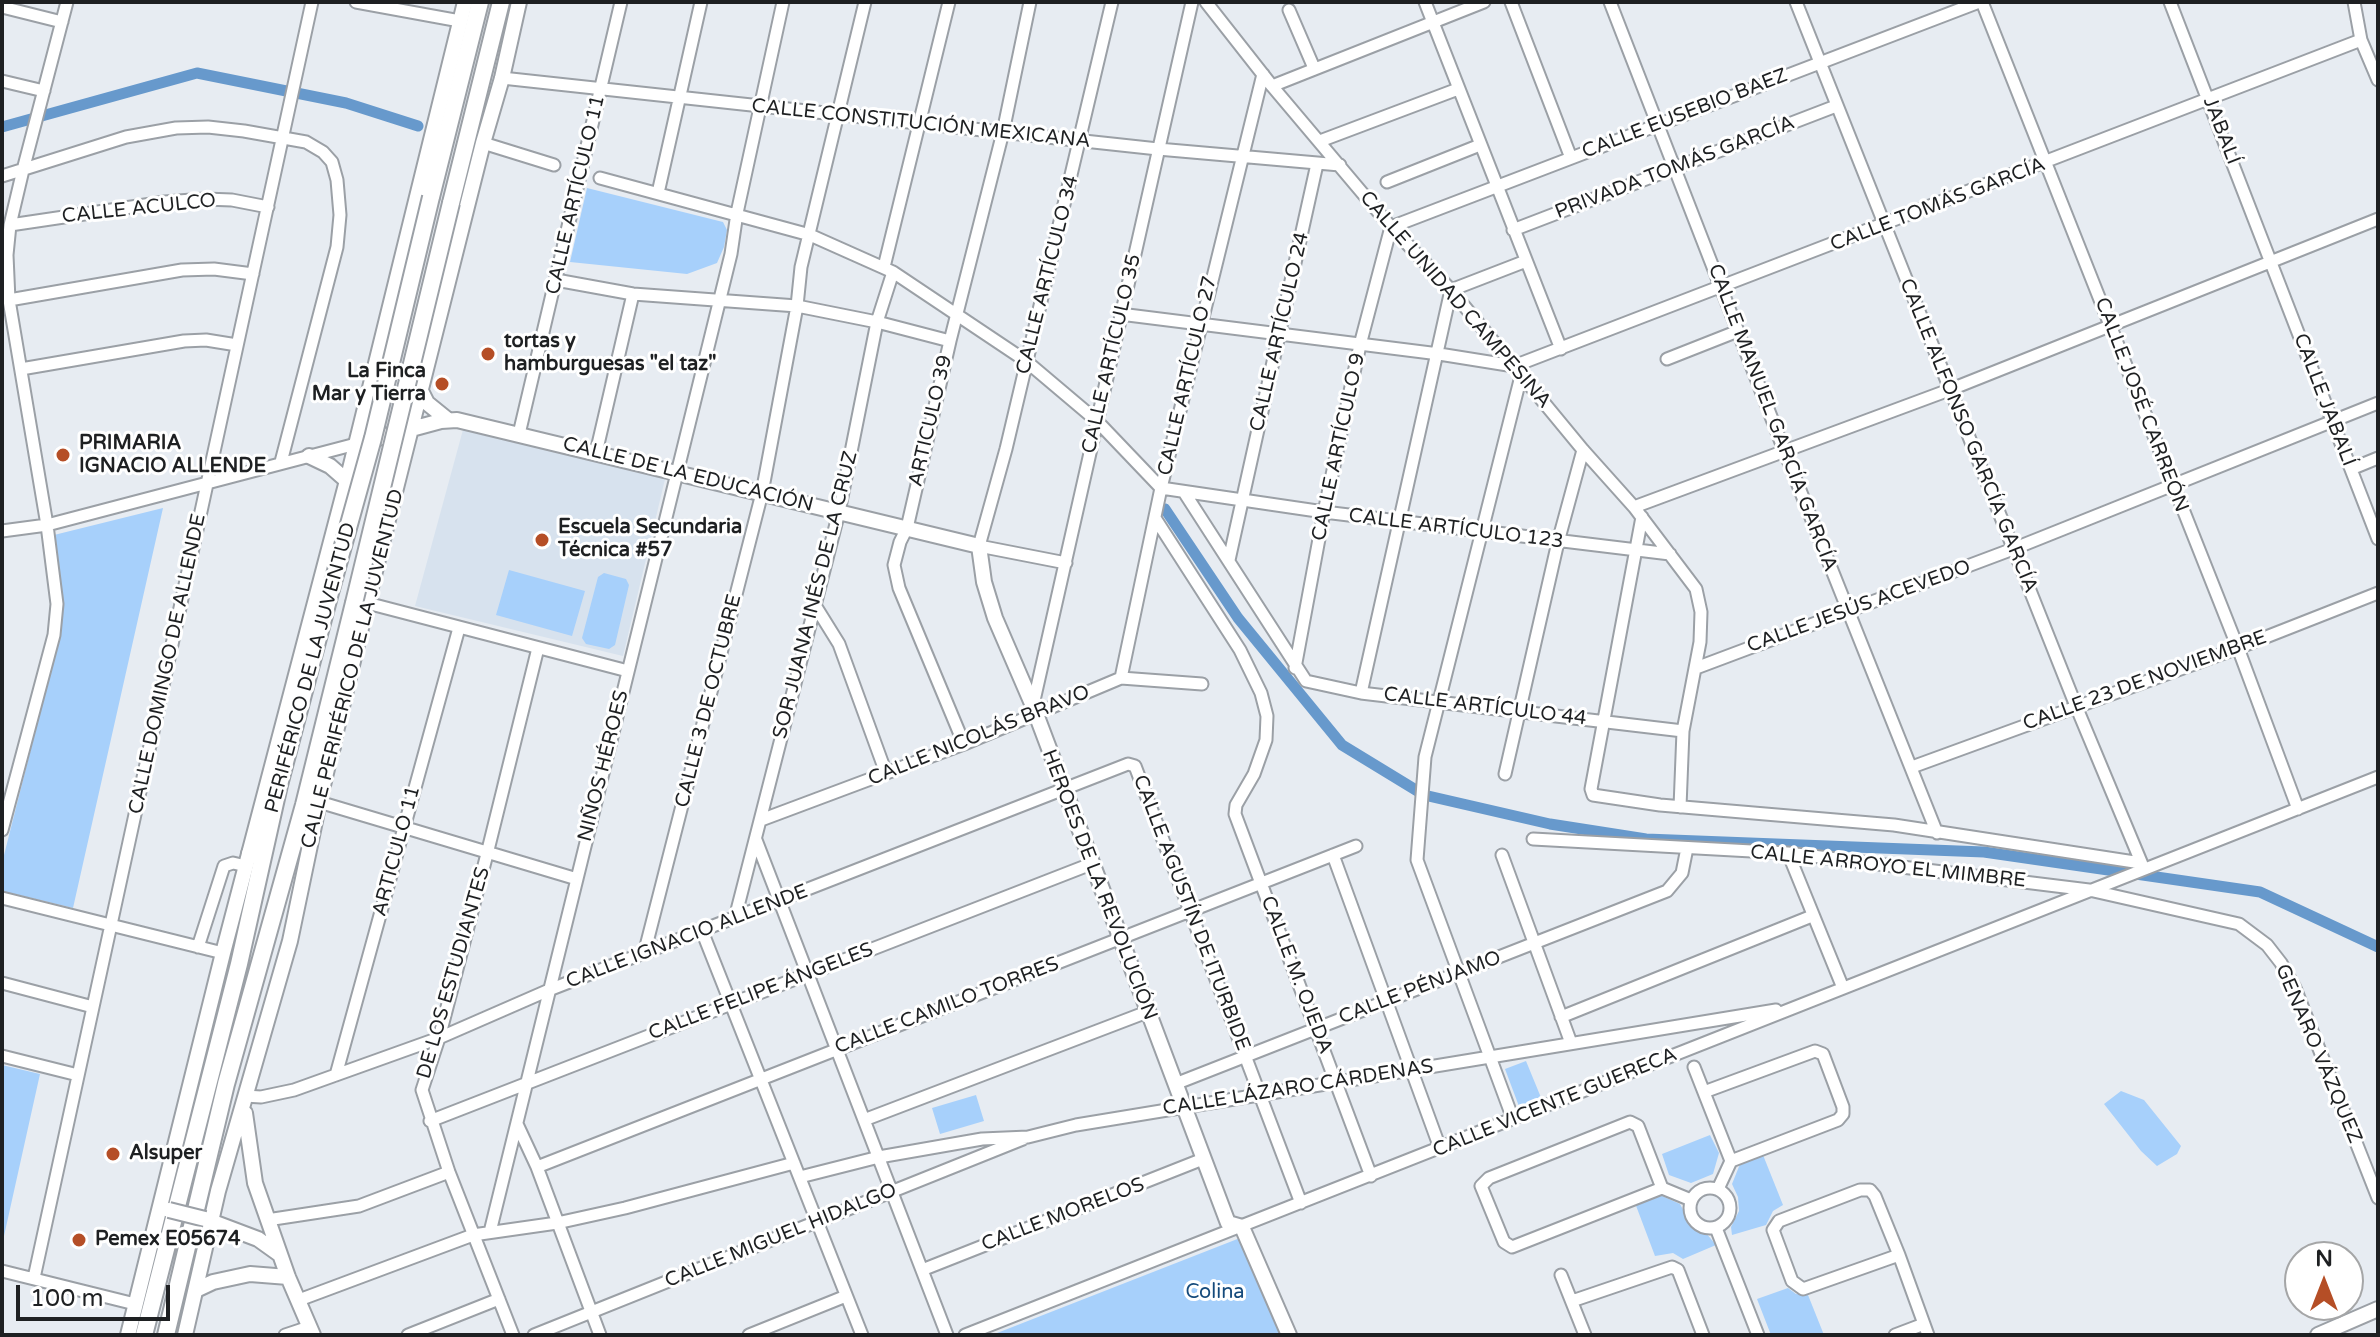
<!DOCTYPE html>
<html>
<head>
<meta charset="utf-8">
<style>
	body { margin:0 }
	#map { position:relative; width:2380px; height:1337px; overflow:hidden; background:#e7ecf2; font-family:"Varela Round",sans-serif }
	canvas { display:block }
	.frame { position:absolute; inset:0; border:4px solid #1e2022; pointer-events:none }
	.north { position:absolute; left:2284px; top:1241px; width:80px; height:80px; box-sizing:border-box; background:#fff; border:2px solid #a5a6a7; border-radius:50%; rotate:0deg; font-size:22px; font-weight:700; line-height:32px; text-align:center; color:#1e2022 }
	.north::after { content:''; display:block; margin:auto; width:28px; height:36px; background:#b54e26; clip-path:polygon(50% 0,100% 100%,50% 72%,0 100%) }
	.scale { position:absolute; left:16px; top:1285px; width:154px; height:36px; box-sizing:border-box; border:4px solid #1e2022; border-top:0; padding-left:10px; font-size:24px; line-height:28px; white-space:nowrap; color:#1e2022; -webkit-text-stroke:6px #fff; paint-order:stroke }
</style>
</head>
<body>
<div id="map">
<canvas width="2380" height="1337"></canvas>
<div class="frame"></div>
<div class="north">N</div>
<div class="scale">100 m</div>
</div>
<script>
const c = document.querySelector('canvas').getContext('2d');
c.lineJoin = 'round';
function fill(path, color) {
  c.fillStyle = color;
  c.fill(path, 'evenodd');
}
function shape(rows) {
  const path = new Path2D();
  for (const r of rows) {
    if (r.length === 3) {
      path.moveTo(r[0] + r[2], r[1]);
      path.arc(r[0], r[1], r[2], 0, 2 * Math.PI);
      continue;
    }
    path.moveTo(r[0], r[1]);
    for (let i = 2; i < r.length; i += 2) path.lineTo(r[i], r[i + 1]);
  }
  return path;
}
function strokePath(path, color, width, dash) {
  c.strokeStyle = color;
  c.lineWidth = width;
  c.lineCap = dash ? 'butt' : 'round';
  c.setLineDash(dash || []);
  c.stroke(path);
}
function write(font, color, halo, rows, align = 'center') {
  c.font = font + ' "Varela Round",sans-serif';
  c.lineWidth = 6;
  c.setLineDash([]);
  c.textBaseline = 'middle';
  c.strokeStyle = halo;
  c.fillStyle = color;
  for (const [text, x, y, turn = 0] of rows) {
    c.save();
    c.translate(x, y);
    c.rotate((+turn || 0) * Math.PI / 180);
    c.textAlign = isNaN(turn) ? turn : align;
    if (halo) c.strokeText(text, 0, 0);
    c.fillText(text, 0, 0);
    c.restore();
  }
}
const built = shape([
	[464,426,666,475,623,656,415,606]
]);
const green = shape([
	[587,188,723,222,727,230,724,247,717,263,687,274,570,262],
	[163,508,73,908,2,891,2,863,60,634,62,619,54,535],
	[509,570,585,591,572,636,496,615],
	[604,573,626,579,629,585,615,645,609,649,586,644,582,638,598,577],
	[1526,1061,1542,1100,1520,1109,1505,1069],
	[2,1065,40,1074,2,1245],
	[2121,1091,2144,1100,2181,1146,2177,1154,2157,1166,2141,1151,2104,1104],
	[976,1095,984,1121,940,1134,932,1108],
	[1710,1135,1719,1153,1713,1174,1691,1183,1669,1175,1662,1154],
	[1763,1155,1783,1205,1773,1211,1766,1225,1732,1235,1731,1227,1739,1211,1738,1197,1732,1184,1740,1164],
	[1660,1195,1680,1204,1691,1225,1706,1233,1716,1245,1683,1259,1673,1253,1655,1256,1635,1203],
	[1240,1238,1280,1335,992,1335],
	[1788,1288,1796,1294,1808,1295,1824,1335,1771,1335,1757,1299]
]);
const canal = shape([
	[2,127,197,73,346,103,418,126],
	[1165,509,1238,618,1342,745,1424,795,1550,824,1646,839,1984,852,2260,892,2378,947]
]);
const minor = shape([
	[356,2,460,21],
	[1206,2,1272,86,1391,227,1451,290,1583,450,1634,507,1696,589,1701,612,1700,642,1683,731,1680,807],
	[1425,2,1561,349],
	[1511,2,1571,158],
	[1610,2,1784,450,1937,833],
	[1796,2,2076,706,2144,869],
	[1982,2,2238,648,2298,809],
	[2170,2,2378,539],
	[2354,2,2361,40,2378,80],
	[2,7,62,22],
	[1289,10,1314,68],
	[502,78,1158,149,1340,165],
	[2,81,44,91],
	[1272,86,1484,2],
	[1320,141,1458,89],
	[483,143,554,165],
	[2,176,126,137,176,128,208,127,244,131,306,142,323,152,332,162,337,180,340,215,337,247,281,462],
	[600,178,810,235,893,272,1026,361,1097,421,1161,488,1324,512,1670,554],
	[1387,182,1480,145],
	[658,193,701,2],
	[10,225,165,202,205,199,232,200,268,207],
	[1513,230,1836,106],
	[884,267,949,2],
	[556,280,633,294,797,306,877,322,950,341],
	[9,300,182,270,214,269,253,274],
	[1120,314,1439,354,1514,366,2361,40],
	[1667,359,1738,331],
	[21,369,184,341,206,340,237,345],
	[519,434,621,2],
	[596,453,633,294],
	[2351,469,2378,458],
	[1184,492,1306,681,1361,693,1683,731],
	[1634,507,1949,390,2378,219],
	[1642,517,1591,789,1593,795,1660,805,1894,825,2141,863],
	[1155,518,1240,650,1261,693,1267,716,1266,740,1254,774,1236,805,1235,814,1371,1176],
	[2,531,47,525,356,444],
	[1229,560,1317,164],
	[1066,563,979,546,1006,449,1112,2],
	[367,603,628,671],
	[816,607,839,644,886,773],
	[1295,668,1324,512,1360,345,1391,227,1979,2],
	[1696,668,2013,549,2378,403],
	[1121,678,1161,488,1263,74],
	[1361,693,1451,290,1526,261],
	[1033,705,1192,2],
	[964,744,899,588,894,565,900,542,907,528,950,341,1003,132,1030,2],
	[1912,767,2238,648,2378,593],
	[1505,774,1558,542,1583,450],
	[319,802,577,879],
	[761,820,964,744,1121,678,1202,684],
	[2,830,54,635,57,604,47,525,9,300,7,255,10,225,23,170,67,2],
	[1533,839,1788,853,2089,890,2239,924,2267,945,2281,963,2295,988,2378,1198],
	[756,840,947,1335],
	[1788,853,1843,988],
	[1333,855,1440,1148],
	[1502,855,1571,1043],
	[2,898,223,953],
	[735,918,839,512,877,322,893,272],
	[702,931,862,1335],
	[198,947,224,866,233,863,246,866],
	[644,954,762,493,797,306,801,267,865,2],
	[2,983,93,1007],
	[1561,1017,1812,916],
	[2,1056,78,1075],
	[1694,1067,1731,1161],
	[336,1075,459,628],
	[1175,1084,1667,891,1682,873,1687,848],
	[1704,1092,1815,1051,1823,1054,1843,1107,1843,1114,1838,1120,1731,1161,1718,1189],
	[245,1096,261,1097,294,1090,439,1038,549,990,1128,764,1135,766,1301,1203],
	[1513,1119,1417,860,1425,757,1521,376],
	[864,1120,1147,1012],
	[430,1121,1091,864],
	[517,1124,537,1167,600,1335],
	[537,1167,1356,846],
	[800,1177,879,1157,982,1139,1028,1137,1076,1125,1776,1010],
	[1710,1208,20],
	[1662,1188,1638,1126,1630,1122,1489,1178,1481,1186,1504,1242,1512,1247,1662,1188,1691,1200],
	[267,1220,359,1206,449,1172],
	[1716,1228,1758,1335],
	[490,1232,731,254,737,213,783,2],
	[1899,1255,1803,1289,1792,1281,1773,1230,1779,1221,1860,1190,1870,1190,1875,1196,1899,1255,1928,1335],
	[922,1270,1203,1159],
	[2,1271,135,1304],
	[1561,1275,1585,1335],
	[34,1278,312,2],
	[299,1300,473,1235,557,1223,625,1208,794,1163],
	[1572,1301,1672,1267,1678,1270,1703,1335],
	[285,1335,309,1327],
	[408,1335,499,1299],
	[513,1335,449,1172,422,1090,439,1038,487,854,538,648],
	[534,1335,1023,1139],
	[749,1335,846,1296],
	[965,1335,2378,777],
	[1895,1335,1924,1324]
]);
const major = shape([
	[421,391,427,403,448,420],
	[356,444,441,421,457,420,979,546,984,582,995,618,1033,706,1228,1223,1242,1227,1289,1335],
	[309,456,330,466,346,480],
	[245,1113,255,1183,288,1277,313,1335],
	[205,1219,258,1239,279,1254],
	[196,1290,213,1282,250,1274,288,1277],
	[128,1335,223,953,349,473,465,2],
	[185,1335,218,1191,290,941,319,802,367,603,483,143,502,78,519,2],
	[2318,1335,2378,1309]
]);
const highway = shape([
	[431,197,480,2],
	[451,203,501,2],
	[318,775,332,747],
	[250,854,261,827],
	[144,1335,239,964,279,785,331,589],
	[166,1335,226,1084,304,805,354,603]
]);
const majorBridge = shape([
	[169,1210,205,1219]
]);
const highwayBridge = shape([
	[331,589,373,438,431,197],
	[354,603,451,203]
]);
const markers = [
	[488,354,8,"#b54e26"],
	[442,384,8,"#b54e26"],
	[63,455,8,"#b54e26"],
	[542,540,8,"#b54e26"],
	[113,1154,8,"#b54e26"],
	[79,1240,8,"#b54e26"]
];
const streetNames = [
	["CALLE EUSEBIO BAEZ",1685,114,-21],
	["CALLE CONSTITUCIÓN MEXICANA",921,124,6],
	["JABALÍ",2221,131,69],
	["PRIVADA TOMÁS GARCÍA",1675,168,-21],
	["CALLE ARTÍCULO 11",576,195,-77],
	["CALLE TOMÁS GARCÍA",1938,205,-21],
	["CALLE ACULCO",139,209,-6],
	["CALLE ARTÍCULO 34",1048,275,-76],
	["CALLE UNIDAD CAMPESINA",1455,300,49],
	["CALLE ARTÍCULO 24",1280,332,-77],
	["CALLE ARTÍCULO 35",1112,354,-77],
	["CALLE ARTÍCULO 27",1188,376,-77],
	["CALLE JABALÍ",2324,400,69],
	["CALLE JOSÉ CARREÓN",2141,405,69],
	["CALLE MANUEL GARCÍA GARCÍA",1772,418,69],
	["ARTICULO 39",931,421,-77],
	["CALLE ALFONSO GARCÍA GARCÍA",1968,436,68],
	["CALLE ARTÍCULO 9",1339,447,-78],
	["CALLE DE LA EDUCACIÓN",688,475,14],
	["CALLE ARTÍCULO 123",1456,529,7],
	["SOR JUANA INÉS DE LA CRUZ",816,595,-76],
	["CALLE JESÚS ACEVEDO",1859,607,-20],
	["CALLE DOMINGO DE ALLENDE",168,664,-78],
	["PERIFÉRICO DE LA JUVENTUD",311,668,-75],
	["CALLE PERIFÉRICO DE LA JUVENTUD",353,669,-76],
	["CALLE 23 DE NOVIEMBRE",2145,681,-20],
	["CALLE 3 DE OCTUBRE",709,701,-76],
	["CALLE ARTÍCULO 44",1485,707,7],
	["CALLE NICOLÁS BRAVO",979,736,-22],
	["NIÑOS HÉROES",604,766,-76],
	["ARTICULO 11",397,851,-75],
	["CALLE ARROYO EL MIMBRE",1888,867,6],
	["HEROES DE LA REVOLUCIÓN",1099,885,69],
	["CALLE AGUSTÍN DE ITURBIDE",1191,913,69],
	["CALLE IGNACIO ALLENDE",687,937,-21],
	["DE LOS ESTUDIANTES",454,973,-74],
	["CALLE M. OJEDA",1296,975,69],
	["CALLE PÉNJAMO",1420,988,-21],
	["CALLE FELIPE ÁNGELES",761,992,-21],
	["CALLE CAMILO TORRES",947,1006,-21],
	["GENARO VÁZQUEZ",2318,1054,67],
	["CALLE LÁZARO CÁRDENAS",1298,1088,-9],
	["CALLE VICENTE GUERECA",1555,1103,-22],
	["CALLE MORELOS",1063,1215,-21],
	["CALLE MIGUEL HIDALGO",781,1236,-22]
];
const poiNames = [
	["tortas y",504,342],
	["hamburguesas \"el taz\"",504,365],
	["La Finca",426,372,"right"],
	["Mar y Tierra",426,395,"right"],
	["PRIMARIA",79,444],
	["IGNACIO ALLENDE",79,467],
	["Escuela Secundaria",558,528],
	["Técnica #57",558,551],
	["Alsuper",129,1154],
	["Pemex E05674",95,1240]
];
const parkNames = [
	["Colina",1215,1293]
];
fill(built, '#d7e2ee');
fill(green, '#a7d0fb');
strokePath(canal, '#6799cc', 11);
strokePath(minor, '#9ba0a6', 15);
strokePath(major, '#9ba0a6', 18);
strokePath(highway, '#9ba0a6', 20);
strokePath(minor, '#fff', 11);
strokePath(major, '#fff', 14);
strokePath(highway, '#fff', 16);
strokePath(majorBridge, '#9ba0a6', 18, []);
strokePath(highwayBridge, '#9ba0a6', 20, []);
strokePath(majorBridge, '#fff', 14);
strokePath(highwayBridge, '#fff', 16);
for (const [x, y, r, color] of markers) {
  const dot = new Path2D();
  dot.arc(x, y, r, 0, 2 * Math.PI);
  c.fillStyle = color;
  c.fill(dot);
  strokePath(dot, '#fff', 3);
}
write('20px', '#1e2022', '#fff', streetNames);
write('bold 20px', '#1e2022', '#fff', poiNames, 'left');
write('20px', '#154a7b', '#fff', parkNames);
</script>
</body>
</html>
